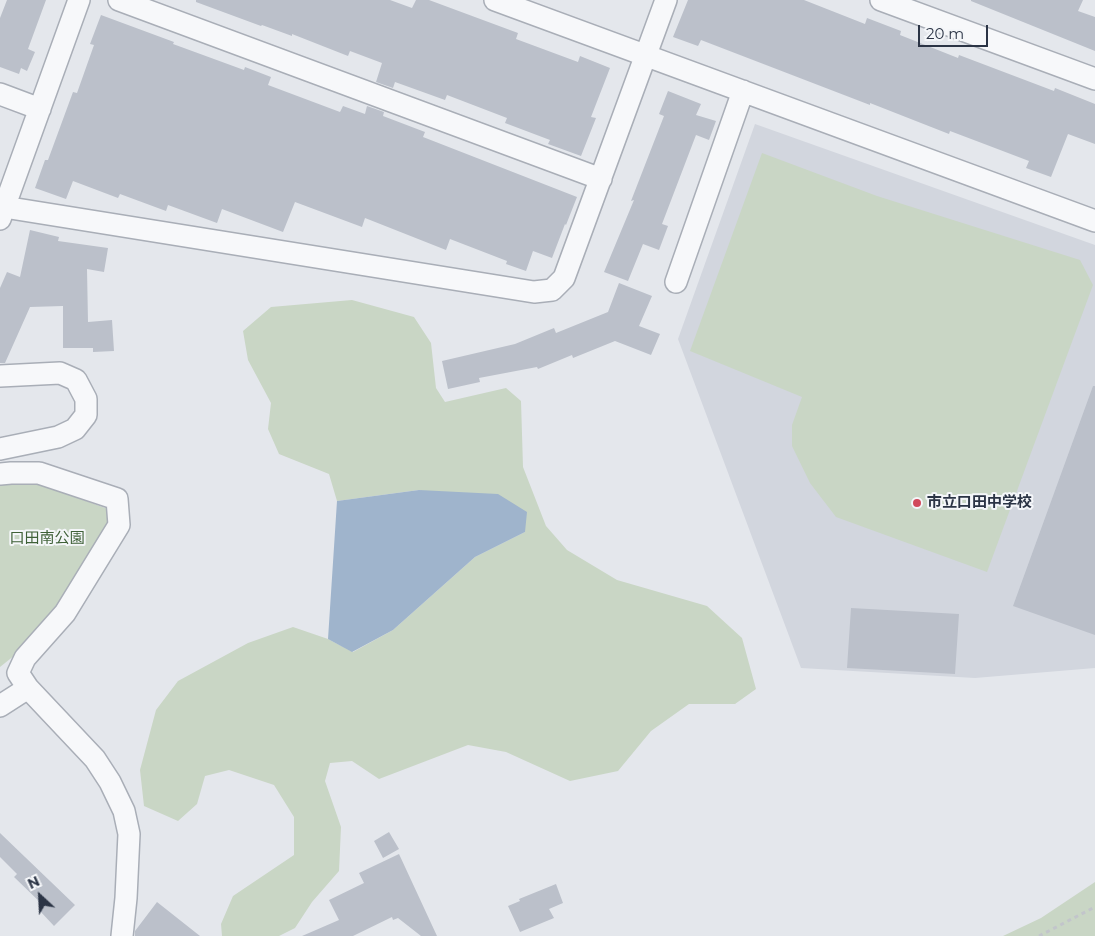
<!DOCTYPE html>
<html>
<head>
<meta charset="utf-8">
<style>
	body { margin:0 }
	#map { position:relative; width:1095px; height:936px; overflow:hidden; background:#e4e7ec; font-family:Montserrat,sans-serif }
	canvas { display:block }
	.north { position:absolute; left:15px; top:871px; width:50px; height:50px; -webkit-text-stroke:4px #f4f6f9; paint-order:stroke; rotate:335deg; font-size:14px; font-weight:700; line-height:20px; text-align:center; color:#2b3445 }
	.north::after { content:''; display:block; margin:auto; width:18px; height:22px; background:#2b3445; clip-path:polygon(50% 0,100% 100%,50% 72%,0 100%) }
	.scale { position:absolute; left:918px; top:25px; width:70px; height:22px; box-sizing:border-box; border:2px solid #2b3445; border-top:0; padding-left:6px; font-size:15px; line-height:18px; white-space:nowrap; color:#2b3445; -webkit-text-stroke:4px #f4f6f9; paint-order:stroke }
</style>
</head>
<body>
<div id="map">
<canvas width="1095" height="936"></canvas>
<div class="north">N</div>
<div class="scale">20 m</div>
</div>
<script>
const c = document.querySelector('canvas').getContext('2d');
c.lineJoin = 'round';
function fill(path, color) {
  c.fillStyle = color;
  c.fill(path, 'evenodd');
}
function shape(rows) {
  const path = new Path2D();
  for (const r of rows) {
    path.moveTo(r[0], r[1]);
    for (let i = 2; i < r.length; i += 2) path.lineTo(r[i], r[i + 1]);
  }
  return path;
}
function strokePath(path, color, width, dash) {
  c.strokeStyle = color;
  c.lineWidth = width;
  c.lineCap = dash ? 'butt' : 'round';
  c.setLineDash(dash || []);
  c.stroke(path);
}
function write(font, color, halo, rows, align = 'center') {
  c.font = font + ' Montserrat,"Noto Sans JP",sans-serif';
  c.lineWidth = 4;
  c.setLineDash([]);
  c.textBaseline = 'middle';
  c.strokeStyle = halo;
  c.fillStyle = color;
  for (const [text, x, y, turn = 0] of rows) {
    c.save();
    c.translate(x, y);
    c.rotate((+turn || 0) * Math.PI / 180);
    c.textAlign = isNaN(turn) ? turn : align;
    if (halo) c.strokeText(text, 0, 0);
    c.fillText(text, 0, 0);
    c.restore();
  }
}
const built = shape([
	[755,124,1095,245,1095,668,975,678,801,668,678,339]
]);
const green = shape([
	[762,153,877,196,1080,260,1093,285,987,572,836,517,810,483,792,446,792,425,802,397,690,351],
	[352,300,414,317,431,343,436,388,445,402,506,388,521,401,523,467,546,526,567,550,617,580,707,606,742,638,756,689,735,704,689,704,651,731,618,771,570,781,506,752,468,745,379,779,352,761,330,763,325,781,341,827,339,871,312,902,295,928,279,936,222,936,221,924,233,896,294,855,294,817,274,785,229,770,205,776,197,804,178,821,144,806,140,770,156,710,178,681,248,643,293,627,328,639,353,652,393,630,475,557,525,532,419,490,337,501,329,474,279,454,268,429,271,403,248,360,243,331,271,307],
	[0,482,36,483,108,509,113,525,74,585,25,647,0,667],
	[1095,882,1095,936,1003,936,1041,918]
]);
const water = shape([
	[419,490,498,494,527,512,525,532,475,557,393,630,352,652,328,639,337,501]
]);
const building = shape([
	[7,0,46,0,28,49,35,52,27,71,21,68,19,74,0,67,0,18],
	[196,0,390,0,412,8,416,0,429,0,518,33,516,39,578,62,580,56,610,68,591,117,596,118,581,156,548,144,550,140,505,123,507,118,447,95,445,100,395,82,393,88,376,82,382,63,350,51,348,56,292,34,292,36,262,25,261,26,196,2],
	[688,0,804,0,865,24,867,18,901,31,900,35,958,58,959,55,1054,91,1055,88,1095,104,1095,144,1068,134,1051,177,1026,168,1029,161,987,145,950,131,949,134,870,103,870,105,701,40,698,46,673,37],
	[971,0,1083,0,1078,11,1095,17,1095,51,971,1],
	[101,15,174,42,173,44,244,70,245,67,271,77,268,85,340,112,343,106,365,114,367,106,384,112,383,116,425,132,423,137,577,197,566,225,565,224,552,258,533,251,526,271,506,264,507,261,450,239,446,250,365,218,362,227,295,202,283,232,222,209,217,223,168,205,166,211,120,194,118,198,73,181,66,199,35,188,45,160,48,160,73,92,77,93,94,45,90,44],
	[668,91,701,104,696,115,716,121,709,140,696,135,662,224,668,226,659,250,643,244,628,281,604,272,634,200,631,201,664,116,659,114],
	[30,230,59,237,58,241,108,248,104,272,87,269,88,322,112,320,114,351,93,352,93,348,63,348,63,306,30,307,5,363,0,363,0,288,7,272,20,277],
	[619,283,652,296,639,326,660,334,651,355,615,341,573,358,572,355,538,369,537,367,479,378,480,382,448,389,442,361,515,344,554,328,556,333,608,312],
	[1093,386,1095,386,1095,635,1013,606],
	[851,608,959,614,955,674,847,668],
	[389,832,399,849,383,858,374,841],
	[0,833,75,905,54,926,40,911,44,906,14,877,17,874,0,857],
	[399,854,437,936,421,936,398,918,393,920,392,917,353,936,302,936,339,920,329,900,364,883,359,873],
	[556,884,563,903,549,909,554,918,520,932,508,906,520,901,519,899],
	[157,902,200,936,135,936,135,931]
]);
const path = shape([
	[1039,936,1095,907]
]);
const street = shape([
	[119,0,601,179],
	[495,0,1095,221],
	[881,0,1095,79],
	[0,94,40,109],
	[4,207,534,292,552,290,564,278,666,0],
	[0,219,79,0],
	[676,282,743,91],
	[0,376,60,373,76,380,86,399,86,415,75,429,58,437,0,449],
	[0,474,11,473,39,473,117,499,119,525,65,613,25,658,18,673,28,688,95,759,110,782,124,811,129,834,126,898,122,936],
	[0,706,28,688]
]);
const markers = [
	[917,503,5,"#d1495b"]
];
const poiNames = [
	["市立口田中学校",927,503]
];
const parkNames = [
	["口田南公園",47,539]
];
fill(built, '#d2d6de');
fill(green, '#c9d6c5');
fill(water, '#9fb4cc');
fill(building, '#bbc0ca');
strokePath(street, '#a9aeb7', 24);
strokePath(path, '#c2c5cb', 3, [4, 4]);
strokePath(street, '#f7f8fa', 21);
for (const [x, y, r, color] of markers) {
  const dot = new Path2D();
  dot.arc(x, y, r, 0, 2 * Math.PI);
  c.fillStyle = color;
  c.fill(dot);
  strokePath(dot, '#f4f6f9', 2);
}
write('bold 15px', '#2b3445', '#f4f6f9', poiNames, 'left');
write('15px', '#3f6138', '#f4f6f9', parkNames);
</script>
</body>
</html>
